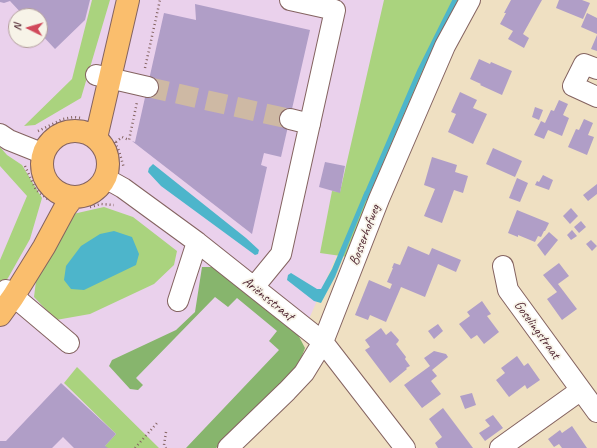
<!DOCTYPE html>
<html>
<head>
<meta charset="utf-8">
<style>
	body { margin:0 }
	#map { position:relative; width:597px; height:448px; overflow:hidden; background:#efe0c2; font-family:Caveat,sans-serif }
	canvas { display:block }
	.north { position:absolute; left:8px; top:8px; width:40px; height:40px; box-sizing:border-box; background:#f7f3e8; border:1px solid #b29e9c; border-radius:50%; rotate:275deg; font-size:11px; font-weight:700; line-height:16px; text-align:center; color:#4a1f2b }
	.north::after { content:''; display:block; margin:auto; width:14px; height:18px; background:#d1495b; clip-path:polygon(50% 0,100% 100%,50% 72%,0 100%) }
</style>
</head>
<body>
<div id="map">
<canvas width="597" height="448"></canvas>
<div class="north">N</div>
</div>
<script>
const c = document.querySelector('canvas').getContext('2d');
c.lineJoin = 'round';
function fill(path, color) {
  c.fillStyle = color;
  c.fill(path, 'evenodd');
}
function shape(rows) {
  const path = new Path2D();
  for (const r of rows) {
    if (r.length === 3) {
      path.moveTo(r[0] + r[2], r[1]);
      path.arc(r[0], r[1], r[2], 0, 2 * Math.PI);
      continue;
    }
    path.moveTo(r[0], r[1]);
    for (let i = 2; i < r.length; i += 2) path.lineTo(r[i], r[i + 1]);
  }
  return path;
}
function strokePath(path, color, width, dash) {
  c.strokeStyle = color;
  c.lineWidth = width;
  c.lineCap = dash ? 'butt' : 'round';
  c.setLineDash(dash || []);
  c.stroke(path);
}
function write(font, color, halo, rows, align = 'center') {
  c.font = font + ' Caveat,sans-serif';
  c.lineWidth = 3.5;
  c.setLineDash([]);
  c.textBaseline = 'middle';
  c.strokeStyle = halo;
  c.fillStyle = color;
  for (const [text, x, y, turn = 0] of rows) {
    c.save();
    c.translate(x, y);
    c.rotate((+turn || 0) * Math.PI / 180);
    c.textAlign = isNaN(turn) ? turn : align;
    if (halo) c.strokeText(text, 0, 0);
    c.fillText(text, 0, 0);
    c.restore();
  }
}
const built = shape([
	[0,0,447,0,309,319,191,448,0,448],
	[16,16,40,16,40,40,16,40]
]);
const green = shape([
	[92,0,110,0,81,98,35,125,24,126,72,79],
	[384,0,462,0,348,257,320,253,332,191,340,192],
	[0,147,7,155,22,165,42,198,30,239,8,278,0,288,0,260,27,196,0,166],
	[104,207,133,217,177,251,174,265,154,284,90,314,56,320,34,297,36,281,73,214],
	[77,367,159,448,103,448,116,434,64,383]
]);
const forest = shape([
	[202,267,212,267,296,331,305,348,296,372,216,448,186,448,279,350,269,341,277,331,237,298,228,307,215,297,136,378,143,385,138,390,130,389,109,366,112,360,176,330,195,312]
]);
const water = shape([
	[153,164,246,238,259,250,258,254,255,255,161,186,148,172,149,168],
	[365,191,369,193,335,277,321,303,314,301,287,280,288,275,291,273,317,289,321,289,332,269],
	[114,231,132,237,139,254,136,265,84,290,71,289,64,280,66,266,81,246,100,234]
]);
const stream = shape([
	[365,198,420,70,455,0]
]);
const building = shape([
	[0,0,90,0,85,20,55,49,40,33,40,16,24,16,10,1,4,3,0,2],
	[511,0,542,0,523,34,529,38,524,48,508,39,513,31,500,24,506,13,504,13],
	[559,0,582,0,590,3,583,19,556,8],
	[195,4,310,30,281,157,264,153,261,165,267,167,252,234,132,141,135,142,164,13,196,20],
	[587,13,597,18,597,34,581,27],
	[597,35,597,51,591,49],
	[479,59,490,64,491,62,512,71,502,95,480,85,481,84,470,79],
	[460,92,477,100,473,108,487,114,473,144,448,132,456,114,451,112],
	[559,100,568,104,563,115,569,118,562,136,548,130,544,139,534,135,541,121,545,123,551,110,554,111],
	[535,107,543,110,539,120,532,117],
	[584,119,593,123,588,135,594,137,587,155,568,147,576,129,579,130],
	[493,148,522,161,515,177,486,164],
	[432,157,457,165,455,172,468,176,463,193,454,190,442,223,424,216,435,189,424,185],
	[325,162,345,166,340,193,319,187],
	[543,175,553,180,549,190,535,185,537,181,539,182],
	[517,178,528,183,520,202,509,198],
	[597,184,597,194,588,201,583,195],
	[571,208,578,216,570,224,563,216],
	[517,210,549,223,545,231,544,231,541,237,538,236,535,242,518,235,518,237,508,233],
	[581,221,586,227,579,233,574,227],
	[572,230,577,236,571,240,567,235],
	[549,232,558,240,545,256,537,245],
	[591,240,597,246,592,251,586,244],
	[408,246,429,255,432,248,461,260,456,272,438,264,425,297,401,287,386,322,370,315,368,320,355,315,369,280,390,289,392,284,387,282,393,268,392,268,394,263,400,265],
	[559,263,569,276,558,284,577,309,562,320,547,299,557,292,543,275],
	[482,301,491,314,487,316,499,332,484,344,477,335,471,339,459,324,470,316,467,312],
	[438,324,443,331,434,339,428,331],
	[381,328,386,335,391,331,399,340,398,342,396,344,406,357,405,359,410,366,406,368,407,369,390,383,365,350,370,347,365,340],
	[434,351,446,354,448,357,432,370,437,376,431,381,441,394,422,408,404,385,430,366,424,358],
	[517,356,524,366,528,363,540,380,527,389,525,385,509,397,496,380,505,373,501,368],
	[61,383,116,434,105,446,108,448,74,448,63,437,52,448,0,448,0,441,6,441],
	[472,393,476,405,465,409,460,396],
	[443,408,473,448,438,448,435,443,442,437,429,419],
	[493,415,503,428,485,441,479,433,490,426,485,420],
	[572,426,587,448,562,448,559,444,554,447,548,439,560,430,562,433]
]);
const minorTunnel = shape([
	[148,87,290,119]
]);
const path = shape([
	[145,68,160,0],
	[38,131,63,119,74,117,82,118],
	[115,142,119,151,124,168],
	[116,142,122,137,129,140,137,102],
	[25,166,36,190,49,200],
	[90,207,101,204,114,205],
	[166,432,164,445,166,448],
	[135,448,157,423]
]);
const minor = shape([
	[597,69,584,64,573,86,597,97],
	[96,75,148,87],
	[290,119,310,124],
	[0,134,9,140,44,154],
	[105,178,123,188,197,242,323,342,405,448],
	[503,266,508,290,597,412],
	[254,287,281,254,335,10,290,0],
	[6,290,69,343],
	[178,301,197,242],
	[228,448,287,391,304,373,323,342,379,199,445,46,470,0],
	[500,448,581,390]
]);
const major = shape([
	[75,164,33],
	[96,138,128,0],
	[0,315,13,297,44,247,65,208,73,197]
]);
const streetNames = [
	["Bosserhofweg",365,235,-69],
	["Ariënsstraat",268,299,39],
	["Goselingstraat",537,330,54]
];
fill(built, '#ead1ec');
fill(green, '#aad37e');
fill(forest, '#87b56d');
fill(water, '#4db5cb');
strokePath(stream, '#4db5cb', 5);
fill(building, '#b09ec7');
strokePath(minorTunnel, '#ceb9a4', 20, [20, 10]);
strokePath(minor, '#846360', 22);
strokePath(major, '#846360', 24);
strokePath(path, '#846360', 2.5, [1, 3]);
strokePath(minor, '#fff', 20);
strokePath(major, '#fabe6d', 22);
write('14px', '#4a1f2b', '#f7f3e8', streetNames);
</script>
</body>
</html>
